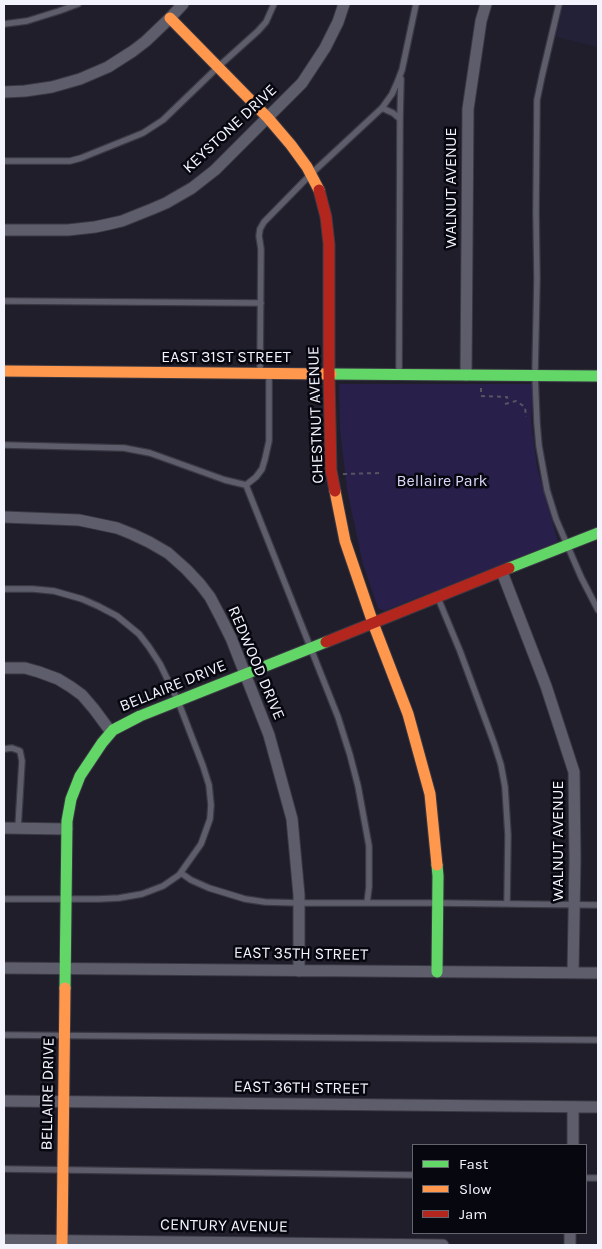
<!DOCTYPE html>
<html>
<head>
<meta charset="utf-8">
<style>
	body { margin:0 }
	#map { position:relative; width:602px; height:1249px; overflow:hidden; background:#201e2a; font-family:Karla,sans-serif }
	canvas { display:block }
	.frame { position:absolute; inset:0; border:5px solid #f3f3fe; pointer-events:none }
	.legend { position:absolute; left:412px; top:1144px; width:175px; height:90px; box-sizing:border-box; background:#07070f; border:1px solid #65656f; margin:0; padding:6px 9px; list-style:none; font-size:15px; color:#f3f3fe }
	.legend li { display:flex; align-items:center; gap:10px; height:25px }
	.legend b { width:25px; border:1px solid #65656f }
</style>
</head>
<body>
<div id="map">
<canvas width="602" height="1249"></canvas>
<div class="frame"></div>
<ul class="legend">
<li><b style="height:6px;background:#63d668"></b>Fast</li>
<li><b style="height:6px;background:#ff974d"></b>Slow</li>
<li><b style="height:6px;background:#b3261e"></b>Jam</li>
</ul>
</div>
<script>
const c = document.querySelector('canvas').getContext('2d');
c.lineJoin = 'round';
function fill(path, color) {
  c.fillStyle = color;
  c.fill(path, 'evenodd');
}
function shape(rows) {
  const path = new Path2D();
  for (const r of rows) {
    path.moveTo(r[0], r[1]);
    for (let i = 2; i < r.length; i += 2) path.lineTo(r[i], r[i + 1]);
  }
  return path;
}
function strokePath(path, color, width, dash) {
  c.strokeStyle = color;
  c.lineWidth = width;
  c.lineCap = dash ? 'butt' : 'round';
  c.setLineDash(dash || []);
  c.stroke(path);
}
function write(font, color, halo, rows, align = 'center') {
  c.font = font + ' Karla,sans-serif';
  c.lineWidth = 5;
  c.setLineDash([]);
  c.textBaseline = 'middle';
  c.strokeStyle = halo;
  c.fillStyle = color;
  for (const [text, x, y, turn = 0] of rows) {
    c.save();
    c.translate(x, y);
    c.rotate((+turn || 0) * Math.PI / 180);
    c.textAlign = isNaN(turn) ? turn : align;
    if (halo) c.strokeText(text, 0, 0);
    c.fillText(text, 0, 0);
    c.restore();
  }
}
const built = shape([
	[563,4,598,4,598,47,556,37]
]);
const green = shape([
	[339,384,533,384,531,420,537,467,558,542,384,611,378,608,363,564,347,490,340,430]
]);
const path = shape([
	[481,388,481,396,507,397,508,403],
	[505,404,516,401,525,407,526,417],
	[343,474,381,473]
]);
const lane = shape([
	[559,4,542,76,537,100,536,212,537,279,535,375,537,423,539,446,547,490,556,519,581,577,598,610],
	[4,24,27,21,59,11,78,4],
	[382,108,393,113,400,119],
	[4,161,70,161,81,158,143,133,163,120,218,67,258,31,266,22,274,4],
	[4,301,261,303],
	[260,371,261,249,259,236,260,229,264,222,311,174,382,108,392,94,397,83,402,70,416,4],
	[399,372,400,119,401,79],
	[4,445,124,448,150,453,225,480,246,485,256,477,262,469,265,459,269,441,269,375],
	[246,485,338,717,350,755,358,786,369,846,369,887,367,903],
	[4,589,33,589,54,591,82,599,98,606,117,616,139,634,149,647,160,664,178,701,203,766,209,785,211,805,210,819,201,844,179,875,163,886,142,894,119,898,99,899,4,899],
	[438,598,460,651,494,743,501,765,505,787,508,835,507,904],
	[4,749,12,748,20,751,22,761,18,828],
	[181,873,191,880,209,888,245,899,265,902,299,903,437,903,598,905],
	[4,1035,598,1040],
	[4,1169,413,1175],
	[586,1178,598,1178]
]);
const street = shape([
	[4,92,25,91,52,87,80,79,108,67,133,51,146,41,170,18,183,4],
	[4,230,68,230,95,227,109,224,122,221,152,209,166,203,192,188,215,170,302,83,325,48,338,22,344,4],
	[466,375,468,109,481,21,486,4],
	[4,517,79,520,117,528,132,534,149,542,168,553,186,569,200,584,210,597,220,616,231,638,269,735,292,819,299,895,299,971],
	[502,572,546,686,574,772,575,859,573,973],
	[4,668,25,668,39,672,58,679,71,687,82,695,94,709,111,732],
	[4,828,67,829],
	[4,968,598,973],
	[4,1101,598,1107],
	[573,1145,573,1107],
	[4,1240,443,1245],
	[570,1245,570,1233]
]);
const fast = shape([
	[331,374,598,376],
	[509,568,598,533],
	[437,865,438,876,437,972],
	[65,988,67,821,71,799,80,776,102,743,113,730,140,716,326,642]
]);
const slow = shape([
	[170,18,268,118,291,145,307,167,319,190],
	[4,371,331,374],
	[335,491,345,541,373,623,408,714,430,794,437,865],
	[62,1245,65,988]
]);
const jam = shape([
	[319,190,326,217,329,244,329,374,331,470,335,491],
	[326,642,509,568]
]);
const streetNames = [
	["KEYSTONE DRIVE",230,129,-43],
	["WALNUT AVENUE",451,188,-90],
	["EAST 31ST STREET",226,357],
	["CHESTNUT AVENUE",316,415,-92],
	["REDWOOD DRIVE",256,663,67],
	["BELLAIRE DRIVE",173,686,-22],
	["WALNUT AVENUE",558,841,-90],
	["EAST 35TH STREET",301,954,1],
	["EAST 36TH STREET",301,1088,1],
	["BELLAIRE DRIVE",48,1094,-89],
	["CENTURY AVENUE",224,1226,1]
];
const parkNames = [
	["Bellaire Park",442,481]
];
fill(built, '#232138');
fill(green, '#281f4a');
strokePath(lane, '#3a3843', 8);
strokePath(street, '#3a3843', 13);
strokePath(fast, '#3a3843', 13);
strokePath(slow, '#3a3843', 13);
strokePath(jam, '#3a3843', 13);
strokePath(path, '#565560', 2, [4, 4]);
strokePath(lane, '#5e5d6b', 5.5);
strokePath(street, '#5e5d6b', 11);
strokePath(fast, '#63d668', 11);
strokePath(slow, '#ff974d', 11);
strokePath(jam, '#b3261e', 11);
write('16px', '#f3f3fe', '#07070f', streetNames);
write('16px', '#dad7fa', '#07070f', parkNames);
</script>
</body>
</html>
